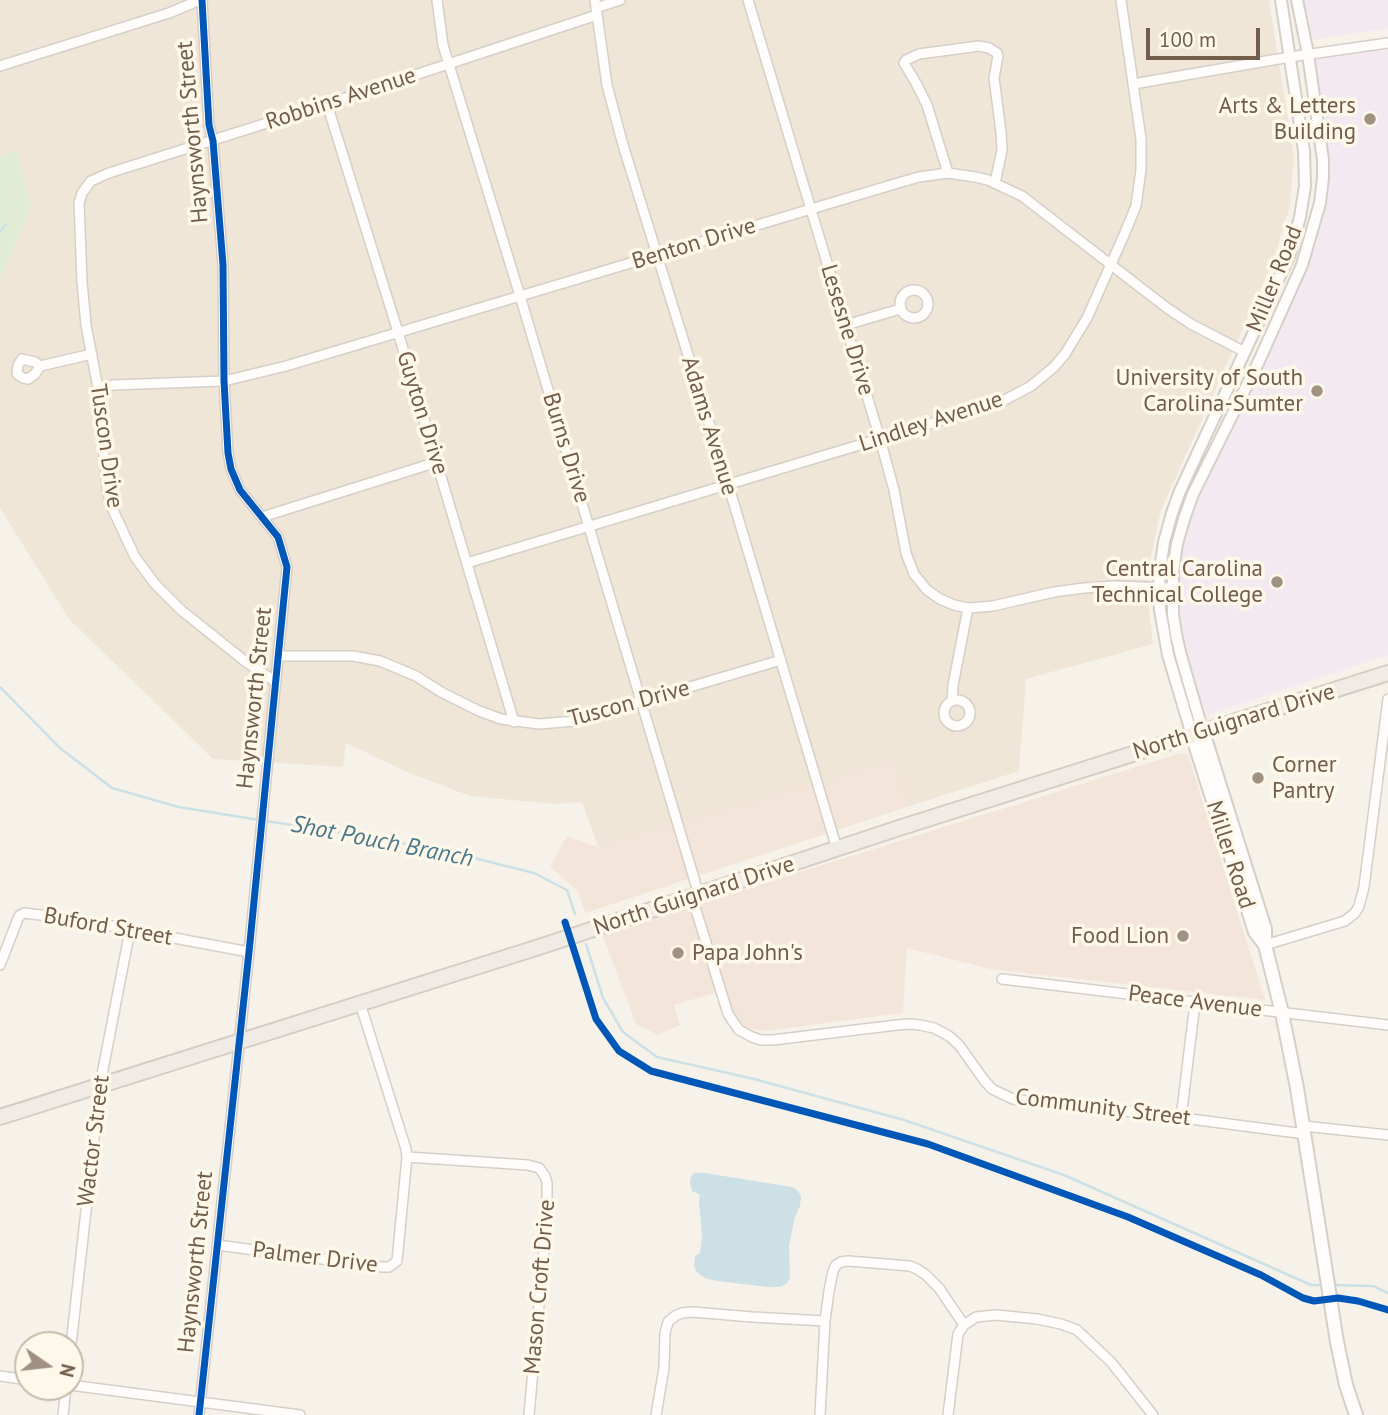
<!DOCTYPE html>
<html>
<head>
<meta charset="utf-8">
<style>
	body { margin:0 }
	#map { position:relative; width:1388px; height:1415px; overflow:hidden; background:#f6f2e9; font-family:"PT Sans",sans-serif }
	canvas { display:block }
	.north { position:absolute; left:14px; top:1331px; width:70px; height:70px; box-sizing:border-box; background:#fef8ea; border:2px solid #c6baaa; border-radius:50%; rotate:104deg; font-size:19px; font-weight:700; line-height:28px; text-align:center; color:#725d4b }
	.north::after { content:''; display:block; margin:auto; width:24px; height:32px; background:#a09182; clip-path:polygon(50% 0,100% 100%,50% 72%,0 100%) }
	.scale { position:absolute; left:1146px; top:28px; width:114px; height:32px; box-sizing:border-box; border:4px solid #725d4b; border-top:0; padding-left:9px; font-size:21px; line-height:24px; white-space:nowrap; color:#725d4b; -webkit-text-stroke:5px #fef8ea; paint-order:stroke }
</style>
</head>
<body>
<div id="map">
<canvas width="1388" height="1415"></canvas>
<div class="north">N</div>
<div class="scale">100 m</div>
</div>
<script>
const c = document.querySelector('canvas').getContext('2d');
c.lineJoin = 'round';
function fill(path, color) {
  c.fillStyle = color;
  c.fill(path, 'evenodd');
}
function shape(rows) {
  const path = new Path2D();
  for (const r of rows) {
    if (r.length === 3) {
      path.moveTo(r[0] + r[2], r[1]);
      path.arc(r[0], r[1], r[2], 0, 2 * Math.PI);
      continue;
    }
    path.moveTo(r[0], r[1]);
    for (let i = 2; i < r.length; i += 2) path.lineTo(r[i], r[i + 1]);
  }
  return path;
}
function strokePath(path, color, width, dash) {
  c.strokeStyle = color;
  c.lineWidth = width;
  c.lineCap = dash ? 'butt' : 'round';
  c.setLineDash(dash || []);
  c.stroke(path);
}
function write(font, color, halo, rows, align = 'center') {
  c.font = font + ' "PT Sans",sans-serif';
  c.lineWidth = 7;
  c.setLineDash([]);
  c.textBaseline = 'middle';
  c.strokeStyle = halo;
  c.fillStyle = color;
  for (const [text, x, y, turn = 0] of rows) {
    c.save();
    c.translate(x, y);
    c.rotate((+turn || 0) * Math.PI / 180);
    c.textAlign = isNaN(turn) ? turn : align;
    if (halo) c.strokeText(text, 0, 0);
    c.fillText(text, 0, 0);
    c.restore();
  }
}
const residential = shape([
	[0,0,1269,0,1294,156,1290,206,1272,264,1161,510,1148,569,1149,612,1153,644,1026,679,1019,771,907,807,894,760,598,847,582,802,554,804,470,796,407,772,346,743,343,767,213,759,69,619,0,508,0,279,31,207,16,150,0,155]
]);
const commercial = shape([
	[1181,753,1188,755,1265,1000,990,969,907,948,903,1013,765,1031,746,1028,734,1012,725,990,674,1005,680,1025,658,1035,636,1024,602,934],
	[895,759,907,807,585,913,578,891,550,867,567,836,598,847]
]);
const education = shape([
	[1303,0,1388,0,1388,28,1310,40],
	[1388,46,1388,655,1208,715,1204,712,1182,639,1178,586,1180,559,1186,529,1198,495,1263,356,1322,196,1308,54]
]);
const green = shape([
	[16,150,31,207,0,279,0,155]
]);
const water = shape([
	[695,1173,705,1173,792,1187,798,1191,801,1196,800,1206,795,1217,789,1245,790,1278,786,1284,780,1287,768,1287,717,1281,705,1278,697,1272,694,1266,695,1256,700,1253,702,1237,699,1201,700,1195,692,1191,690,1183,691,1176]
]);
const stream = shape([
	[0,232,6,224],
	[0,687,60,748,112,788,179,807,259,820],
	[266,821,376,838,474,858,534,873,567,890,575,914],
	[586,944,603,998,623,1032,657,1057,754,1079,904,1120,1064,1175,1311,1285,1323,1285],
	[1333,1285,1373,1286,1388,1293]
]);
const minor = shape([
	[437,0,443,45,520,296,699,895],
	[595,0,607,85,623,145,728,484,837,849],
	[748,0,880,439,894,490,906,553,914,574,927,590,940,599,954,605,968,608,993,606,1054,592,1084,588,1114,586,1172,588],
	[596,8,620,0],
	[0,66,169,13,200,0],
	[1133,84,1290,57,1388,43],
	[327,104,398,332,514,722],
	[948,173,927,105,916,83,904,63,906,60,919,54,979,46,989,48,997,53,998,56,994,78,1001,132,1002,150,995,183],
	[914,304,14],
	[846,325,900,309],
	[40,366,35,362,22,359,18,365,17,374,23,378,28,379,35,374,40,366,92,354],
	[98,388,113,385,224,381,286,366,898,183,919,177,948,173,975,177,988,180,1022,196,1167,308,1191,324,1245,352],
	[262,517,437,462],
	[467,563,999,403,1031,386,1054,367,1065,354,1087,318,1124,235,1136,206,1141,170,1141,139,1121,0],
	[279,656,353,656,380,661,416,676,441,692,479,711,501,719,539,724,575,721,781,660],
	[276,682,246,662,181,610,155,584,135,557,112,508,107,489,98,388,86,325,82,282,79,203,82,193,91,181,109,173,327,104,597,15],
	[957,713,13],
	[952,701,953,685,968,608],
	[692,897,728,1014,739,1030,752,1037,761,1040,773,1040,897,1025,910,1024,920,1025,934,1028,949,1036,959,1045,984,1080,992,1089,1013,1099,1032,1102,1145,1113,1305,1134],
	[1265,945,1345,921,1355,913,1359,906,1364,887,1388,699],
	[0,965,19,916,24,913,73,919,249,952],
	[1002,979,1388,1025],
	[1181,1118,1195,1003],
	[1304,1126,1388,1135],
	[407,1157,528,1165,539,1168,545,1176,547,1183,547,1215,529,1415],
	[217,1245,383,1267,389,1267,397,1261,407,1157,406,1149,360,1003],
	[70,1354,100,1085,130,930],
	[0,1376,28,1380],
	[70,1385,300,1415],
	[63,1415,66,1387],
	[199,1415,249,952,287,567,278,537,240,490,231,469,228,453,224,381,223,265,213,141,209,125,202,0],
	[656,1415,664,1368,665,1333,668,1322,675,1316,682,1313,693,1312,752,1317,825,1321],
	[820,1415,825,1321,829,1291,833,1271,836,1265,841,1262,848,1261,886,1264,910,1266,917,1269,926,1275,939,1288,964,1325],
	[948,1415,958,1334,964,1325,976,1317,996,1315,1037,1319,1061,1324,1077,1330,1111,1362,1153,1415]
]);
const tertiary = shape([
	[1203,732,1181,656,1176,634,1173,614,1173,571,1177,544,1184,519,1193,494,1259,361,1302,265,1320,203,1323,178,1323,160,1308,54,1297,0],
	[1192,735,1168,655,1160,610,1159,587,1160,569,1164,542,1172,513,1180,491,1279,278,1290,254,1300,217,1305,186,1304,151,1281,0]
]);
const secondary = shape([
	[1203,732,1265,929,1265,945,1282,1013,1297,1088,1337,1342,1346,1385,1356,1415],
	[1192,735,1255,932,1265,945]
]);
const trunk = shape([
	[0,1117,536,948,899,828,1388,673]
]);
const cycleway = shape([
	[565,922,596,1019,619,1051,651,1071,928,1144,1128,1217,1261,1275,1303,1298,1314,1301,1338,1298,1358,1301,1388,1310],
	[199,1415,249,952,287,567,278,537,240,490,231,469,228,453,224,381,223,265,213,141,209,125,202,0]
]);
const markers = [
	[1370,119,7,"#a09182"],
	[1317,391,7,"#a09182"],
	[1277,582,7,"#a09182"],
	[1258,778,7,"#a09182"],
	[1183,936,7,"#a09182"],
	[678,953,7,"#a09182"]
];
const streetNames = [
	["Robbins Avenue",341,99,-18],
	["Haynsworth Street",193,132,-95],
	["Benton Drive",694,244,-17],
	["Miller Road",1275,279,-68],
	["Lesesne Drive",847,330,73],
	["Guyton Drive",422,413,73],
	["Lindley Avenue",931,422,-18],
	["Adams Avenue",709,426,73],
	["Tuscon Drive",106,446,82],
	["Burns Drive",566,448,73],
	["Haynsworth Street",255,698,-84],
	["Tuscon Drive",629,704,-15],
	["North Guignard Drive",1234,722,-17],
	["Miller Road",1230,855,72],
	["North Guignard Drive",694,896,-18],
	["Buford Street",108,927,10],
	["Peace Avenue",1195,1002,7],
	["Community Street",1103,1108,7],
	["Wactor Street",94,1141,-83],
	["Palmer Drive",315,1258,7],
	["Haynsworth Street",196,1262,-84],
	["Mason Croft Drive",540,1287,-85]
];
const poiNames = [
	["Arts & Letters",1356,106],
	["Building",1356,132],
	["University of South",1303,378],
	["Carolina-Sumter",1303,404],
	["Central Carolina",1263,569],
	["Technical College",1263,595],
	["Corner",1272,765,"left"],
	["Pantry",1272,791,"left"],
	["Food Lion",1169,936],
	["Papa John's",692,953,"left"]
];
const waterNames = [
	["Shot Pouch Branch",382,842,11]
];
fill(residential, '#efe6d7');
fill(commercial, '#f4e5da');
fill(education, '#f3e9f1');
fill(green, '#e1ecd5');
fill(water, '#cce0e5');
strokePath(stream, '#cce0e5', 2.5);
strokePath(minor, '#d5cfc8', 12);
strokePath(tertiary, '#d5cfc8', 14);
strokePath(secondary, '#d5cfc7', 16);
strokePath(trunk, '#d5cdc5', 18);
strokePath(minor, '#fefdfc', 9);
strokePath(tertiary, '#fefdfc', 10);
strokePath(secondary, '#fefdfc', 12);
strokePath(trunk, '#f0ece5', 14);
strokePath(cycleway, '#0057b8', 7);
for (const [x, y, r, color] of markers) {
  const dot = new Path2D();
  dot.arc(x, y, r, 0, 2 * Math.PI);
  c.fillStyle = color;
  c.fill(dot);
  strokePath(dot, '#fef8ea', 2.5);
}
write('23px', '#725d4b', '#fef8ea', streetNames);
write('23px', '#725d4b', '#fef8ea', poiNames, 'right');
write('italic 24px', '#4a798b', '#fef8ea', waterNames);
</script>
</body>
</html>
